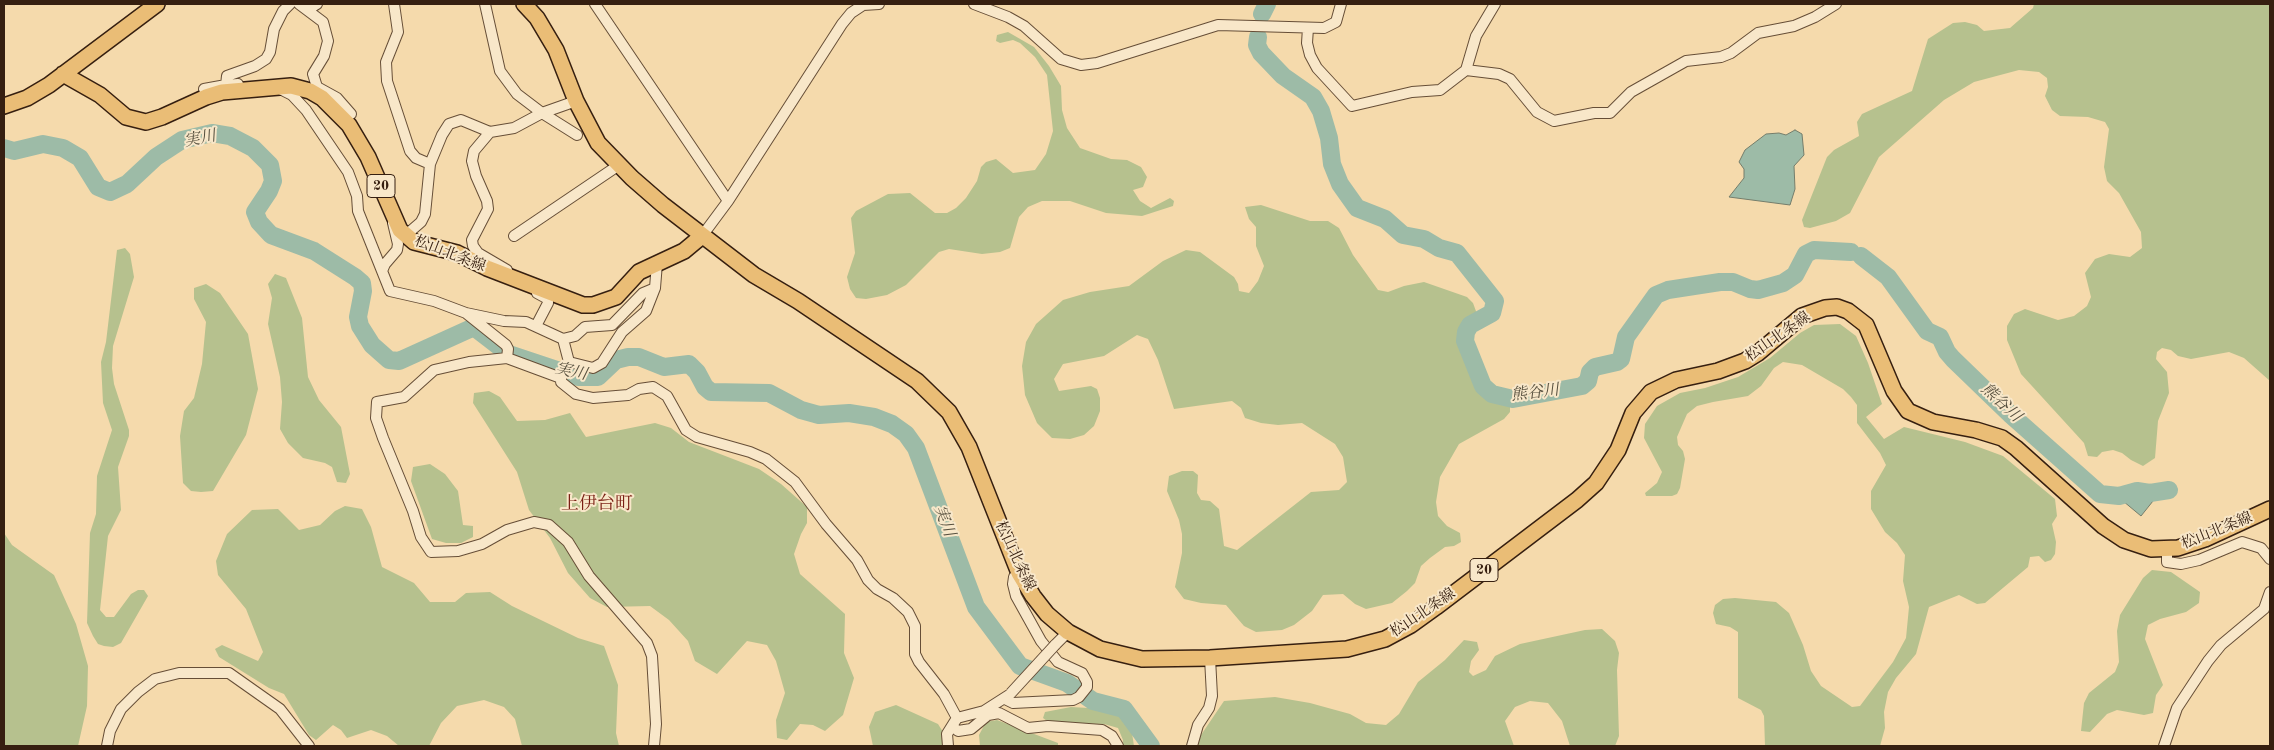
<!DOCTYPE html>
<html>
<head>
<meta charset="utf-8">
<style>
	body { margin:0 }
	#map { position:relative; width:2274px; height:750px; overflow:hidden; background:#f5daac; font-family:"Old Standard TT",serif }
	canvas { display:block }
	.frame { position:absolute; inset:0; border:5px solid #361f10; pointer-events:none }
</style>
</head>
<body>
<div id="map">
<canvas width="2274" height="750"></canvas>
<div class="frame"></div>
</div>
<script>
const c = document.querySelector('canvas').getContext('2d');
c.lineJoin = 'round';
function fill(path, color) {
  c.fillStyle = color;
  c.fill(path, 'evenodd');
}
function shape(rows) {
  const path = new Path2D();
  for (const r of rows) {
    path.moveTo(r[0], r[1]);
    for (let i = 2; i < r.length; i += 2) path.lineTo(r[i], r[i + 1]);
  }
  return path;
}
function strokePath(path, color, width, dash) {
  c.strokeStyle = color;
  c.lineWidth = width;
  c.lineCap = dash ? 'butt' : 'round';
  c.setLineDash(dash || []);
  c.stroke(path);
}
function write(font, color, halo, rows, align = 'center') {
  c.font = font + ' "Old Standard TT","Noto Serif JP",serif';
  c.lineWidth = 4;
  c.setLineDash([]);
  c.textBaseline = 'middle';
  c.strokeStyle = halo;
  c.fillStyle = color;
  for (const [text, x, y, turn = 0] of rows) {
    c.save();
    c.translate(x, y);
    c.rotate((+turn || 0) * Math.PI / 180);
    c.textAlign = isNaN(turn) ? turn : align;
    if (halo) c.strokeText(text, 0, 0);
    c.fillText(text, 0, 0);
    c.restore();
  }
}
const green = shape([
	[2034,4,2270,4,2270,381,2244,358,2229,352,2191,359,2178,356,2171,350,2162,348,2157,352,2156,359,2167,372,2169,393,2158,421,2155,458,2143,466,2131,460,2122,453,2113,450,2102,452,2097,457,2088,456,2084,443,2021,374,2007,340,2007,326,2014,314,2025,309,2058,320,2074,316,2087,306,2091,297,2085,273,2095,259,2109,254,2130,257,2142,248,2141,232,2119,193,2107,181,2104,167,2109,129,2105,122,2088,117,2060,116,2052,110,2045,96,2048,87,2047,78,2039,72,2019,70,1974,82,1944,100,1879,157,1850,213,1836,221,1810,228,1804,227,1802,220,1827,157,1834,150,1859,136,1857,122,1862,114,1912,91,1928,39,1953,23,1965,22,1977,25,1984,31,2010,28,2033,8],
	[1008,32,1034,47,1049,66,1061,86,1062,110,1067,128,1080,148,1111,159,1127,160,1141,167,1147,177,1143,187,1133,190,1140,201,1151,208,1170,198,1174,201,1173,206,1142,216,1106,213,1070,201,1042,201,1028,207,1019,217,1010,248,1000,252,982,254,949,249,939,252,906,285,887,295,866,299,856,298,850,289,847,277,855,253,851,218,856,211,888,194,910,193,935,213,947,213,956,208,966,198,977,181,981,167,986,162,996,159,1013,173,1035,170,1046,154,1053,131,1047,75,1035,57,1020,43,1013,40,1000,43,996,41,997,35],
	[1261,205,1310,221,1328,221,1339,228,1353,255,1378,290,1388,292,1404,286,1424,282,1467,297,1473,303,1477,314,1471,355,1474,373,1485,384,1510,402,1510,412,1504,419,1459,444,1440,477,1436,502,1438,516,1447,526,1460,533,1461,542,1454,546,1445,547,1430,558,1421,566,1415,583,1407,591,1392,603,1366,609,1355,604,1343,594,1323,595,1312,611,1294,625,1282,630,1256,632,1244,626,1226,605,1201,603,1184,599,1175,587,1182,553,1182,534,1179,520,1167,491,1169,476,1182,471,1193,471,1198,475,1197,493,1201,500,1210,501,1219,509,1224,546,1237,550,1311,492,1339,490,1347,482,1343,457,1335,444,1302,423,1278,425,1261,423,1245,418,1241,408,1232,401,1174,409,1158,360,1148,339,1137,335,1104,356,1063,364,1054,379,1059,391,1091,386,1097,389,1100,398,1100,411,1094,426,1084,435,1070,439,1052,438,1037,423,1025,395,1022,366,1026,342,1036,324,1063,300,1090,292,1129,286,1163,261,1186,250,1200,252,1234,277,1238,284,1239,291,1249,293,1258,281,1264,266,1256,246,1256,227,1249,219,1245,207],
	[125,248,130,254,134,277,113,346,112,368,114,384,129,430,129,436,118,467,121,510,108,536,100,610,106,617,114,617,131,594,138,590,144,590,148,596,121,643,113,647,104,646,98,644,93,636,87,623,90,533,96,514,97,476,112,430,103,403,101,362,106,342,117,250],
	[275,274,286,278,302,318,308,377,319,400,341,427,350,474,346,483,337,482,332,467,325,463,303,458,288,443,280,429,282,402,280,377,268,324,272,298,268,284],
	[206,284,220,293,248,334,258,389,246,435,213,491,201,492,191,491,183,483,180,436,184,411,194,398,202,364,206,322,194,299,194,288],
	[1840,324,1856,336,1868,363,1882,404,1866,417,1884,439,1904,427,1965,442,2003,456,2055,499,2057,516,2052,524,2056,542,2055,554,2051,560,2045,562,2039,556,2030,557,2028,567,1985,603,1977,604,1959,595,1929,607,1916,654,1896,678,1888,692,1884,712,1885,728,1880,746,1765,746,1764,716,1761,710,1738,698,1738,632,1730,627,1716,624,1713,613,1715,605,1723,599,1735,598,1776,602,1789,613,1803,645,1811,671,1821,686,1852,707,1860,706,1893,662,1906,638,1909,607,1903,581,1905,555,1897,543,1885,532,1871,509,1871,491,1886,465,1880,453,1857,423,1857,405,1851,397,1843,389,1802,365,1783,362,1774,368,1761,386,1748,396,1713,402,1697,406,1687,414,1677,437,1678,445,1683,451,1685,459,1680,488,1677,494,1672,496,1646,496,1645,493,1657,483,1662,472,1644,438,1645,424,1657,406,1680,393,1705,388,1738,377,1770,358,1800,333,1814,325],
	[489,391,500,397,517,421,545,420,570,413,586,437,655,423,671,428,689,442,759,469,781,484,807,507,807,523,801,534,794,554,800,574,845,614,844,653,854,678,843,715,825,731,813,725,800,724,787,740,777,738,776,720,785,693,776,661,767,645,747,641,717,674,695,661,688,641,669,620,650,606,607,607,590,598,568,573,550,538,529,510,517,472,473,403,474,393],
	[430,464,445,474,458,491,463,525,473,526,473,537,461,543,446,543,432,539,411,481,413,467],
	[345,506,362,509,371,527,382,567,414,583,430,602,455,602,466,593,490,592,512,606,578,638,604,646,618,685,616,733,619,746,522,746,515,719,504,707,484,700,457,706,441,723,429,746,399,746,387,736,371,730,347,738,341,730,333,725,316,740,309,735,284,694,269,688,219,657,215,649,222,645,258,661,263,652,246,609,218,575,216,561,227,534,252,510,278,509,299,530,320,525,335,511],
	[4,533,12,545,54,575,76,624,88,666,87,706,78,746,4,746],
	[2152,570,2171,572,2200,592,2199,603,2186,612,2160,619,2148,625,2145,639,2163,685,2156,695,2153,713,2144,715,2117,710,2107,714,2090,732,2081,731,2084,703,2089,693,2115,672,2119,662,2117,631,2120,615,2143,578],
	[1602,629,1615,641,1619,653,1617,670,1619,736,1615,746,1570,746,1562,721,1548,703,1530,701,1515,707,1505,721,1514,746,1198,746,1201,735,1224,701,1275,697,1310,703,1350,714,1366,723,1386,725,1399,714,1418,682,1445,660,1464,640,1477,642,1479,650,1471,661,1469,672,1473,676,1486,670,1495,656,1520,644,1585,630],
	[896,705,938,724,943,732,944,746,873,746,869,727,875,712],
	[1071,707,1106,709,1123,716,1132,733,1134,746,1123,746,1123,740,1118,728,1104,724,1063,723,1047,721,1043,718,1045,712],
	[997,720,1058,743,1058,746,980,746,979,735,986,722]
]);
const water = shape([
	[1795,130,1802,134,1804,155,1794,166,1795,189,1790,205,1729,197,1744,178,1744,169,1739,162,1745,150,1766,134,1779,133,1786,135,1795,130],
	[2146,496,2153,501,2141,516,2123,501,2132,497,2146,496]
]);
const river = shape([
	[1262,14,1267,4],
	[1258,37,1257,45,1261,53,1283,76,1313,97,1321,111,1329,138,1332,164,1340,184,1357,208,1385,219,1403,235,1424,239,1439,248,1457,253,1495,301,1492,313,1470,325,1466,332,1465,341,1483,386,1492,394,1513,399,1582,386,1588,381,1590,372,1595,367,1617,362,1621,359,1626,337,1656,295,1668,290,1720,282,1733,282,1750,289,1758,290,1783,283,1795,275,1806,254,1814,250,1851,252],
	[4,148,14,151,43,144,63,148,80,158,98,187,110,192,127,184,156,157,182,140,212,133,230,136,253,148,270,165,273,181,269,191,255,212,259,222,271,235,314,251,355,277,362,283,363,291,358,317,360,326,372,345,389,360,399,361,474,327,509,354,578,377,598,377,616,360,628,357,639,357,664,367,689,364,697,372,705,387,711,392,769,393,801,410,819,415,849,413,874,417,892,424,906,434,916,448,976,607,1020,666,1067,683,1093,701,1124,709,1151,746],
	[1861,256,1888,277,1927,331,1940,337,1947,352,1953,359,2011,415,2100,494,2119,496,2137,491,2150,493,2169,490]
]);
const street = shape([
	[299,4,323,22,328,41,324,56,313,74,317,87,337,98,351,114],
	[394,4,398,32,386,62,387,81,410,151,416,158,430,164],
	[485,4,500,71,517,94,542,113,576,101],
	[595,4,728,201],
	[974,4,1008,17,1024,26,1061,59,1081,65,1097,63,1218,25,1324,28,1336,22,1341,4],
	[307,10,317,4],
	[1308,28,1307,43,1310,55,1317,68,1352,106,1412,92,1440,90,1466,70,1476,36,1495,4],
	[1466,70,1499,74,1510,79,1537,112,1554,121,1594,113,1610,113,1631,92,1686,61,1721,57,1731,53,1758,33,1794,26,1815,17,1836,4],
	[238,84,226,85,227,76,255,66,266,59,270,52,274,29,283,11,290,4],
	[278,88,292,95,306,110,348,172,357,196,358,211,390,291,434,301,466,313,504,321,526,322,563,339,575,336,585,327,612,325,643,293,655,288,657,263],
	[204,89,226,85],
	[490,132,474,151,472,161,476,176,487,201,488,209,472,240,473,246,478,253,507,270],
	[406,235,421,222,425,214,430,164,442,135,449,124,461,120,490,132,514,128,542,113,577,135],
	[514,236,619,165],
	[702,236,728,201,842,24,851,13,863,5,879,4],
	[382,271,385,264,397,250,398,244,393,223],
	[466,313,506,345,508,349,507,358,469,362,434,370,404,397,377,402,376,418,383,438,413,511,421,537,431,552,458,551,482,544,507,530,534,522,549,525,568,542,589,576,647,643,652,656,656,724,654,746],
	[536,326,548,303,548,299,537,293],
	[563,339,569,362,561,378,561,382,576,394,593,398,628,395,639,389,653,387,667,396,686,430,697,437,750,452,766,459,795,482,826,524,857,560,868,580,877,589,893,598,908,612,915,626,915,654,919,662,944,694,957,718],
	[507,358,561,378],
	[569,362,593,368,602,363,622,332,646,311,655,288],
	[2167,549,2167,562,2181,564,2199,560,2242,542,2261,548,2270,559],
	[1055,645,1068,632],
	[1005,699,1013,703,1073,700,1079,697,1087,687,1087,682,1082,673,1058,662,1041,641,1016,596,1013,584,1014,577,1019,573],
	[952,726,958,731,971,729,988,715,999,713,1028,728,1048,726,1102,730,1112,736,1118,746],
	[107,746,110,731,121,709,138,692,155,679,179,673,229,673,280,709,309,746],
	[948,746,947,734,957,718,984,711,1009,695],
	[1192,746,1198,725,1209,708,1212,696,1210,658],
	[2164,746,2177,708,2208,661,2221,645,2264,609,2270,592]
]);
const primary = shape([
	[524,4,537,18,556,50,576,101,598,143,632,178,663,205,754,275,798,301,917,381,949,412,969,447,1019,573,1033,596,1047,614,1068,632,1100,649,1142,659,1210,658,1347,649,1385,639,1411,625,1436,607,1577,500,1596,483,1618,450,1633,413,1651,392,1676,380,1718,371,1745,361,1758,353,1802,316,1825,308,1837,307,1848,311,1866,325,1894,391,1908,411,1933,422,1976,430,2002,438,2016,448,2103,526,2124,540,2151,549,2178,548,2205,539,2270,509],
	[63,74,100,95,126,117,146,122,162,117,206,97,222,92,291,86,310,91,322,98,349,125,368,157,400,230,414,242,457,253,487,268,583,305,593,305,616,297,639,272,684,251,702,236],
	[4,106,27,98,49,85,157,4]
]);
const streetBridge = shape([
	[1011,693,1055,645]
]);
const shields = [
	[381,186,28],
	[1484,570,28]
];
const shieldNames = [
	["20",381,186],
	["20",1484,570]
];
const streetNames = [
	["松山北条線",450,254,21],
	["松山北条線",1778,337,-35],
	["松山北条線",2217,531,-22],
	["松山北条線",1015,556,65],
	["松山北条線",1423,613,-34]
];
const waterNames = [
	["実川",200,139,-11],
	["実川",571,372,12],
	["熊谷川",1535,393,-7],
	["熊谷川",2001,403,43],
	["実川",944,521,69]
];
const quarterNames = [
	["上伊台町",597,504]
];
fill(green, '#b6c18e');
fill(water, '#9dbba7');
strokePath(water, '#747d6b', 1);
strokePath(river, '#9dbba7', 18);
strokePath(street, '#664e37', 12);
strokePath(primary, '#361f10', 18);
strokePath(street, '#f8e7c9', 10);
strokePath(primary, '#eabd76', 15);
strokePath(streetBridge, '#664e37', 12, []);
strokePath(streetBridge, '#f8e7c9', 10);
for (const [x, y, w] of shields) {
  const box = new Path2D();
  box.roundRect(x - w / 2, y - 11.5, w, 23, 4);
  c.fillStyle = '#f8e7c9';
  c.fill(box);
  strokePath(box, '#361f10', 1);
}
write('bold 14px', '#361f10', null, shieldNames);
write('15px', '#361f10', '#f8e7c9', streetNames);
write('italic 16px', '#554e3d', '#f8e7c9', waterNames);
write('18px', '#7a1f14', '#f8e7c9', quarterNames);
</script>
</body>
</html>
